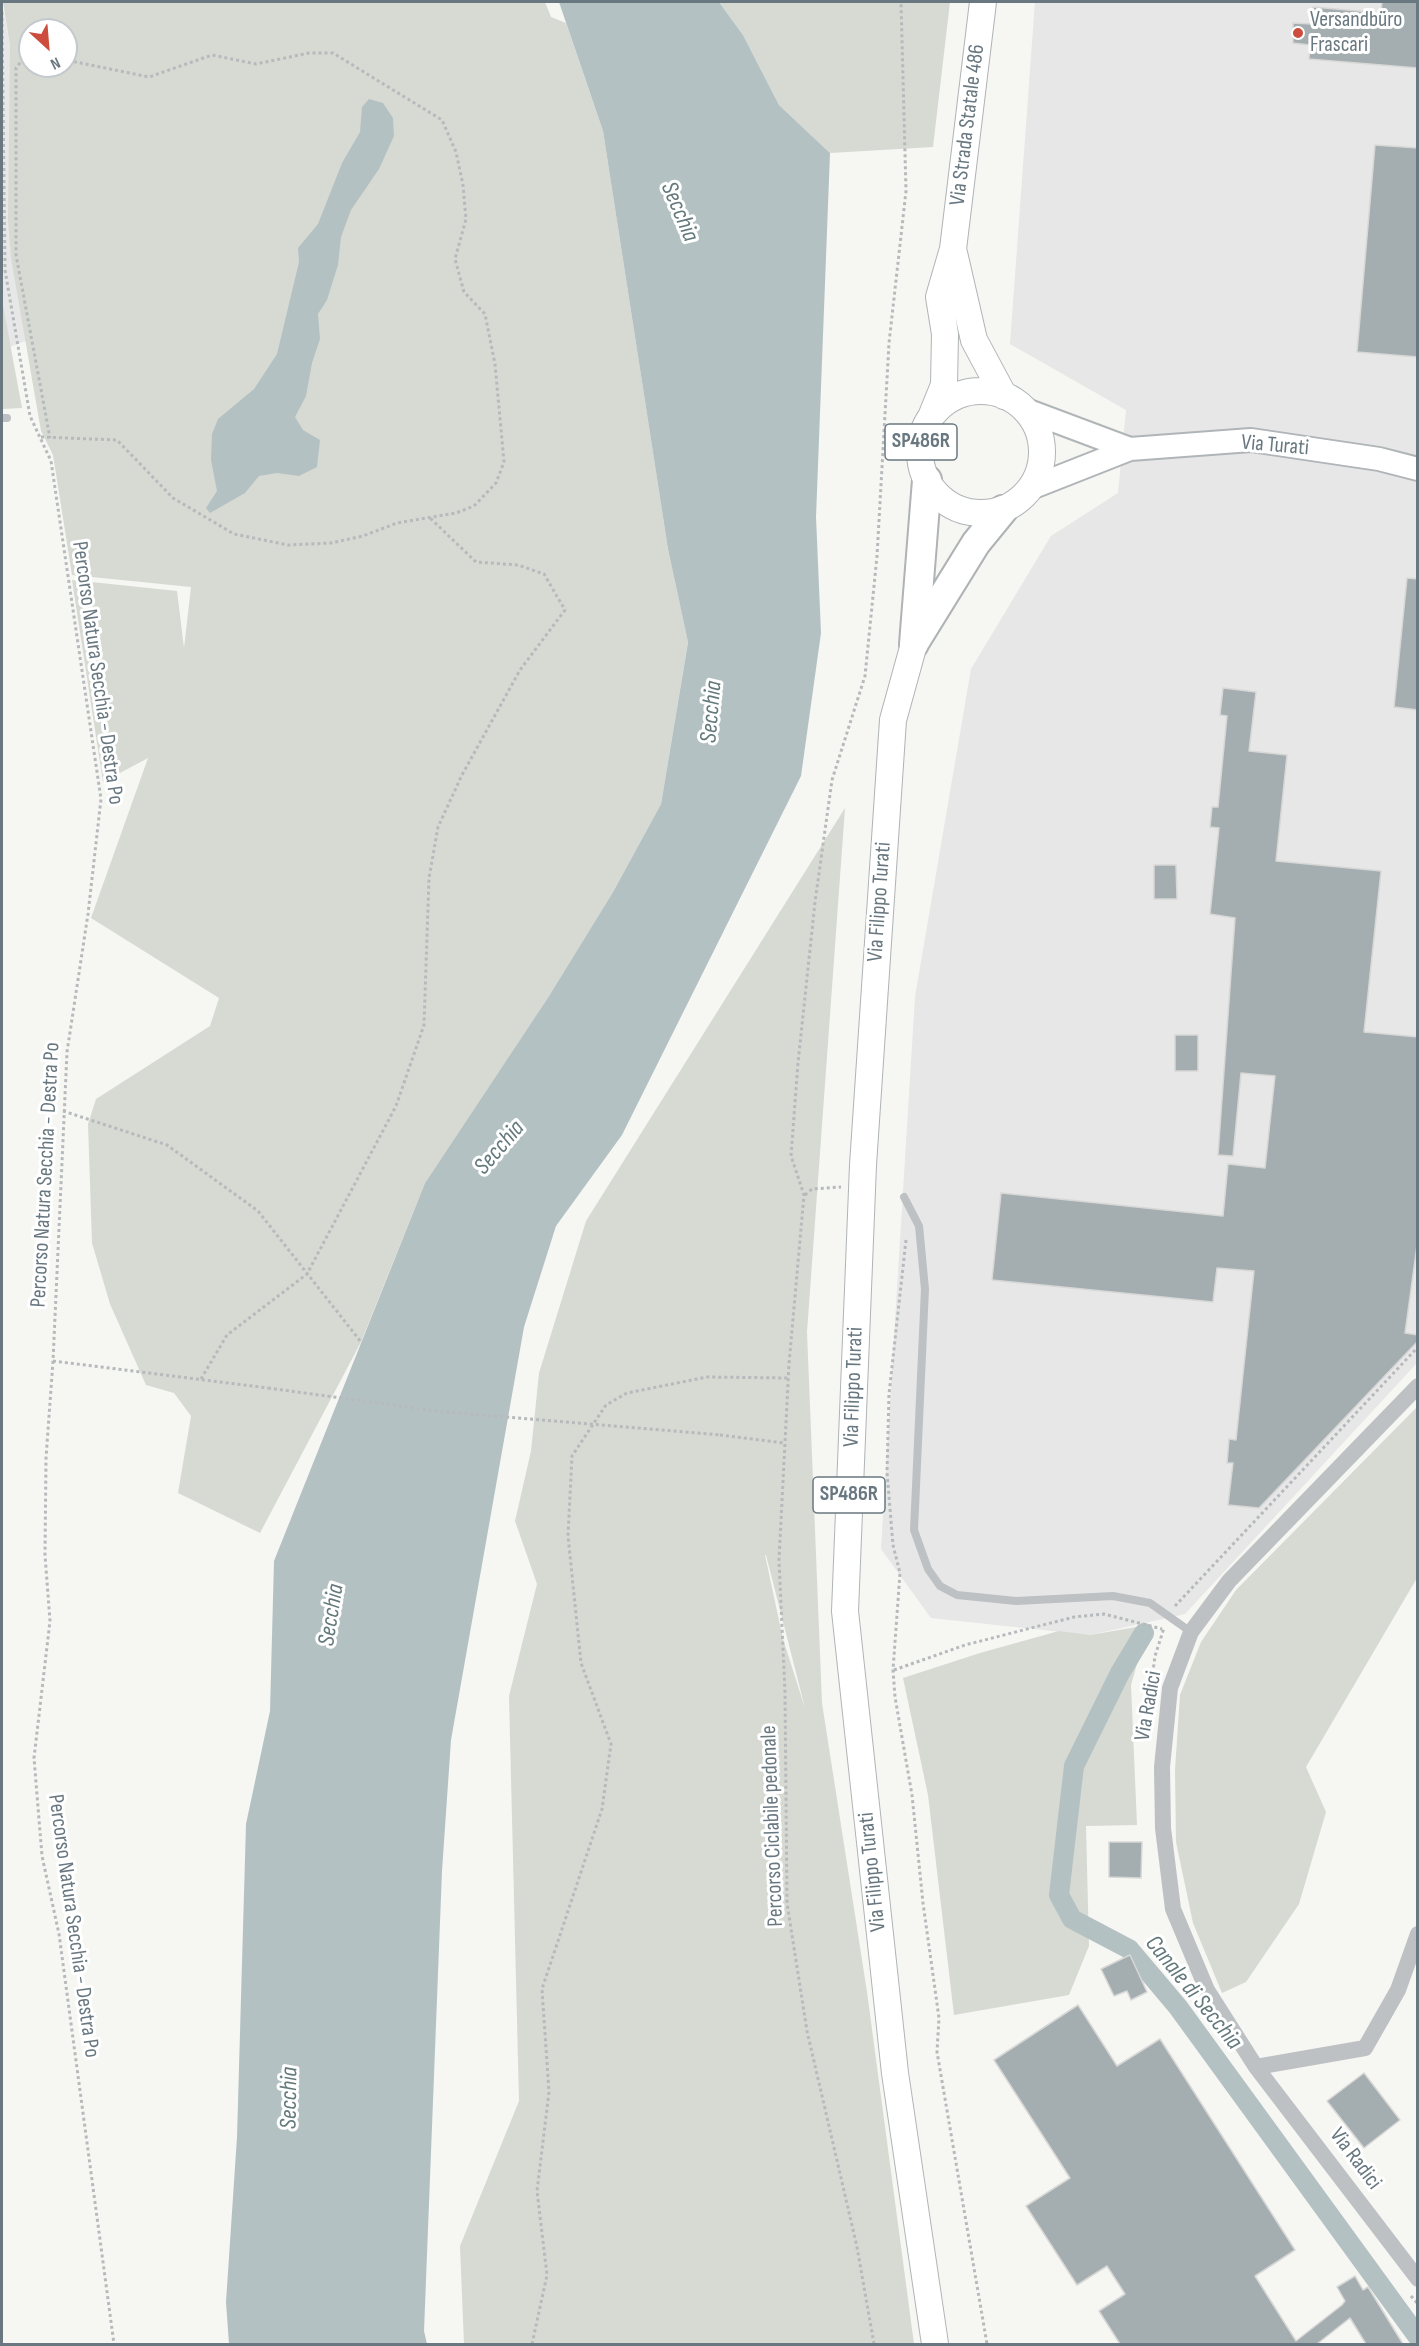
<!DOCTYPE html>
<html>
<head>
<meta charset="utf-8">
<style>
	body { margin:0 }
	#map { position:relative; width:1419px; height:2346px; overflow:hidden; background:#f6f6f3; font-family:"Sofia Sans Condensed",sans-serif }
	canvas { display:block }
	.frame { position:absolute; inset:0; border:3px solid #697880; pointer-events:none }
	.north { position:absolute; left:18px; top:18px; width:60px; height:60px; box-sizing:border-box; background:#fff; border:2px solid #c3c9cc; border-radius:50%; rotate:154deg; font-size:16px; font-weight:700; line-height:24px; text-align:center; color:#697880 }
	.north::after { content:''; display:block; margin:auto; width:21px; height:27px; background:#cc4d3d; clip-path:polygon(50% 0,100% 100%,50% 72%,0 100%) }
</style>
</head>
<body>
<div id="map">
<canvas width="1419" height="2346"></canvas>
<div class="frame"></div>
<div class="north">N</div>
</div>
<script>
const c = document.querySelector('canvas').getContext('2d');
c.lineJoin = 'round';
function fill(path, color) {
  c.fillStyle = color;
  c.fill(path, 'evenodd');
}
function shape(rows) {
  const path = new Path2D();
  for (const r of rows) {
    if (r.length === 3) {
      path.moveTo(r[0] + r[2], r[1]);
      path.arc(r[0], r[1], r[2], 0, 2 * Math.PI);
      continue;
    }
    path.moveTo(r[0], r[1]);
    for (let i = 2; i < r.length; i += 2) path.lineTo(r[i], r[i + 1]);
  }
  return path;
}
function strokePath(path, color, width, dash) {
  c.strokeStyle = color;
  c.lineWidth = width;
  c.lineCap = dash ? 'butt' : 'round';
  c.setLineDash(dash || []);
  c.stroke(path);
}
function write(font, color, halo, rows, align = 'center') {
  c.font = font + ' "Sofia Sans Condensed",sans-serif';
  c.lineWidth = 6;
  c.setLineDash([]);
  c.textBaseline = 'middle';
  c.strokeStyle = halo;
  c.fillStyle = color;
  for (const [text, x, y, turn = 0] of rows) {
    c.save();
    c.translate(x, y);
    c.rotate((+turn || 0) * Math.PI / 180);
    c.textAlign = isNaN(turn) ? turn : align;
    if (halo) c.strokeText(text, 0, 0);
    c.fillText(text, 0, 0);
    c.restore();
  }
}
const built = shape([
	[2,2,10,46,31,339,2,350],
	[1035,2,1417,2,1417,1363,1185,1614,1090,1635,931,1618,881,1549,915,997,971,669,1051,536,1118,493,1126,410,1010,344]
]);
const green = shape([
	[3,2,545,2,551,17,566,23,603,131,668,549,688,641,661,804,613,892,549,996,425,1183,361,1342,260,1533,178,1493,191,1416,174,1393,146,1385,110,1304,92,1243,88,1124,96,1099,210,1026,219,998,91,918,148,758,103,782,72,580,177,591,184,648,191,587,72,575,53,455,41,431,11,258,8,219,10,46],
	[30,30,66,30,66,66,30,66],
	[719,2,950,2,933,147,830,153,779,105,743,35],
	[2,300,22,408,2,409],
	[845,808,807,1332,822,1703,867,1992,914,2344,464,2344,460,2246,519,2101,509,1696,537,1584,515,1521,531,1451,539,1373,586,1221],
	[765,1555,766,1555,805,1708,783,1639],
	[1417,1407,1417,1578,1306,1767,1326,1812,1299,1904,1246,1982,1222,1993,1193,1923,1176,1842,1175,1770,1180,1695,1201,1642,1236,1590],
	[1148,1625,1131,1685,1137,1825,1086,1826,1089,1946,1069,1995,954,2015,928,1795,903,1678,980,1653,1059,1631,1090,1635]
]);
const water = shape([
	[559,2,719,2,743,35,779,105,830,153,816,517,821,633,801,776,622,1135,556,1226,524,1327,451,1740,442,1871,424,2331,427,2344,229,2344,226,2302,237,2137,246,1824,270,1711,274,1561,425,1183,549,996,613,892,661,804,688,642,668,549,603,131],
	[369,99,383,103,393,118,394,136,379,169,351,210,341,237,338,265,327,300,318,314,320,339,312,363,306,396,295,417,303,430,320,440,317,467,299,476,277,473,259,476,245,493,210,513,206,508,217,491,211,460,212,434,218,419,254,389,277,354,299,262,298,248,318,224,342,163,360,132,362,107]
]);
const canal = shape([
	[1144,1633,1120,1673,1074,1766,1059,1895,1072,1919,1129,1949,1178,2007,1418,2337]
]);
const building = shape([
	[1382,2,1418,2,1418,68,1309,59,1310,45,1293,43,1293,23,1312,24,1313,7,1381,13,1382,2],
	[1375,145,1418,148,1418,357,1357,352,1375,145],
	[1407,578,1418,579,1418,710,1394,707,1407,578],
	[1223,688,1256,692,1249,751,1287,755,1276,861,1381,871,1364,1032,1418,1037,1418,1238,1405,1333,1418,1335,1418,1341,1259,1508,1228,1505,1233,1463,1227,1463,1229,1439,1236,1440,1254,1271,1217,1268,1213,1302,992,1280,1001,1193,1223,1216,1228,1164,1265,1168,1275,1076,1241,1073,1233,1156,1218,1155,1235,918,1210,914,1219,828,1210,827,1212,807,1218,807,1227,716,1220,715,1223,688],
	[1154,865,1176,865,1177,899,1154,899,1154,865],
	[1175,1035,1198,1035,1198,1071,1175,1071,1175,1035],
	[1109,1842,1142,1842,1141,1878,1109,1877,1109,1842],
	[1130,1955,1147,1992,1131,2000,1127,1991,1114,1996,1101,1969,1130,1955],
	[1078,2005,1117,2066,1160,2039,1295,2250,1255,2276,1296,2341,1342,2305,1345,2301,1337,2287,1355,2276,1363,2290,1368,2287,1403,2344,1366,2344,1350,2318,1317,2344,1120,2344,1099,2311,1125,2294,1107,2266,1077,2285,1026,2206,1070,2178,994,2060,1078,2005],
	[1364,2073,1400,2120,1364,2148,1327,2101,1364,2073]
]);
const path = shape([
	[2,12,5,270,30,416,51,461,101,799,88,914,67,1052,53,1361,46,1458,45,1555,50,1621,34,1758,42,1856,59,1934,114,2344],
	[30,57,23,59,16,68,16,255,50,438],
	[41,437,117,440,173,498,234,534,288,545,331,543,363,536,397,523,456,513,474,506,496,483,504,462,495,364,485,314,464,292,455,259,466,219,463,185,456,152,442,120,333,53,309,53,256,64,212,55,149,77,66,60],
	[63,1111,167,1145,258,1211,361,1342],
	[805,1195,812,1189,841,1187],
	[906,1240,889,1394,887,1472,893,1545,900,1573,893,1670,895,1697,912,1795,923,1903,939,2018,937,2052,987,2344],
	[53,1361,268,1388],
	[201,1379,227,1335,307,1274,396,1106,424,1025,429,878,438,827,462,775,520,670,565,610,544,574,518,565,476,562,430,518],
	[720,1435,784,1443],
	[1175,1606,1418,1347],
	[894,1670,965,1645,1074,1617,1104,1614,1162,1629],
	[1148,1709,1155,1656,1164,1628],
	[1411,2296,1418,2304],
	[532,2344,547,2275,537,2191,549,2092,542,1989,602,1809,611,1744,581,1663,568,1536,572,1456,606,1405,627,1393,707,1377,788,1378],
	[874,2344,857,2247,807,2031,787,1903,785,1692,779,1560,789,1364,804,1195,791,1156,798,1063,815,902,832,780,865,676,877,556,889,343,906,191,901,2]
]);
const lane = shape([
	[2,418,7,418],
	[904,1197,919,1226,925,1289,914,1530,928,1569,940,1586,957,1595,1016,1601,1113,1596,1150,1603,1191,1632]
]);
const street = shape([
	[1418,1386,1229,1581,1191,1632,1170,1688,1162,1767,1163,1828,1173,1909,1207,1990,1256,2067,1418,2279],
	[1256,2067,1365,2048,1398,1990,1418,1934]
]);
const secondary = shape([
	[1026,410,1130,449],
	[1031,488,1130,449,1251,440,1379,459,1418,469]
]);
const primary = shape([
	[954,253,974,340,1004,396],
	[981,452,61],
	[931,417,944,385,945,334,939,297,953,249,983,2],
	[914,644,893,720,863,1165,845,1611,895,2073,935,2344]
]);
const highway = shape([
	[916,640,976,543,1003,510],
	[914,644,927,480]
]);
const pathBridge = shape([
	[268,1388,436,1411,720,1435]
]);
const markers = [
	[1298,33,6,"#cc4d3d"]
];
const shields = [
	[921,442,72],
	[849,1495,72]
];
const shieldNames = [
	["SP486R",921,442],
	["SP486R",849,1495]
];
const poiNames = [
	["Versandbüro",1310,20],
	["Frascari",1310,45]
];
const streetNames = [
	["Via Strada Statale 486",968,125,-83],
	["Via Turati",1275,446,5],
	["Percorso Natura Secchia - Destra Po",97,673,82],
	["Via Filippo Turati",880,902,-86],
	["Percorso Natura Secchia - Destra Po",46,1175,-87],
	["Via Filippo Turati",854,1387,-88],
	["Via Radici",1149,1706,-80],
	["Percorso Ciclabile pedonale",773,1826,-92],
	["Via Filippo Turati",873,1872,-96],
	["Percorso Natura Secchia - Destra Po",73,1926,82],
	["Via Radici",1355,2159,53]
];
const waterNames = [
	["Secchia",679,212,67],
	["Secchia",712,712,-85],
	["Secchia",500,1148,-49],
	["Secchia",332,1615,-81],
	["Canale di Secchia",1193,1993,51],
	["Secchia",290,2098,-89]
];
fill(built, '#e6e7e6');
fill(green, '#d6dad3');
fill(water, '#b4c1c3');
strokePath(canal, '#b4c1c3', 20);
fill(building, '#a4adb0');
strokePath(building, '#d7d7d6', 1.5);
strokePath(secondary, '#b0b5b8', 26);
strokePath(primary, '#afb4b6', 28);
strokePath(highway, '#afb3b5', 32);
strokePath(path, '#b7babc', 3, [3, 3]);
strokePath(lane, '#bdc1c4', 8);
strokePath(street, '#bdc1c4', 16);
strokePath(secondary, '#fff', 22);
strokePath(primary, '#fff', 26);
strokePath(highway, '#fff', 28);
strokePath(pathBridge, '#b7babc', 3, [3, 3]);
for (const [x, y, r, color] of markers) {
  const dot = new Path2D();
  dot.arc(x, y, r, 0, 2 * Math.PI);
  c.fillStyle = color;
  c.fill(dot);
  strokePath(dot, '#fff', 2);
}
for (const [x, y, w] of shields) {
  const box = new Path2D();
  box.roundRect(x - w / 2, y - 18, w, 36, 4.5);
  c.fillStyle = '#fff';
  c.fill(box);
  strokePath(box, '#697880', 1.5);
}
write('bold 21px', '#697880', null, shieldNames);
write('22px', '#697880', '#fff', poiNames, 'left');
write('22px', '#697880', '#fff', streetNames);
write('italic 24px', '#64797c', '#fff', waterNames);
</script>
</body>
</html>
